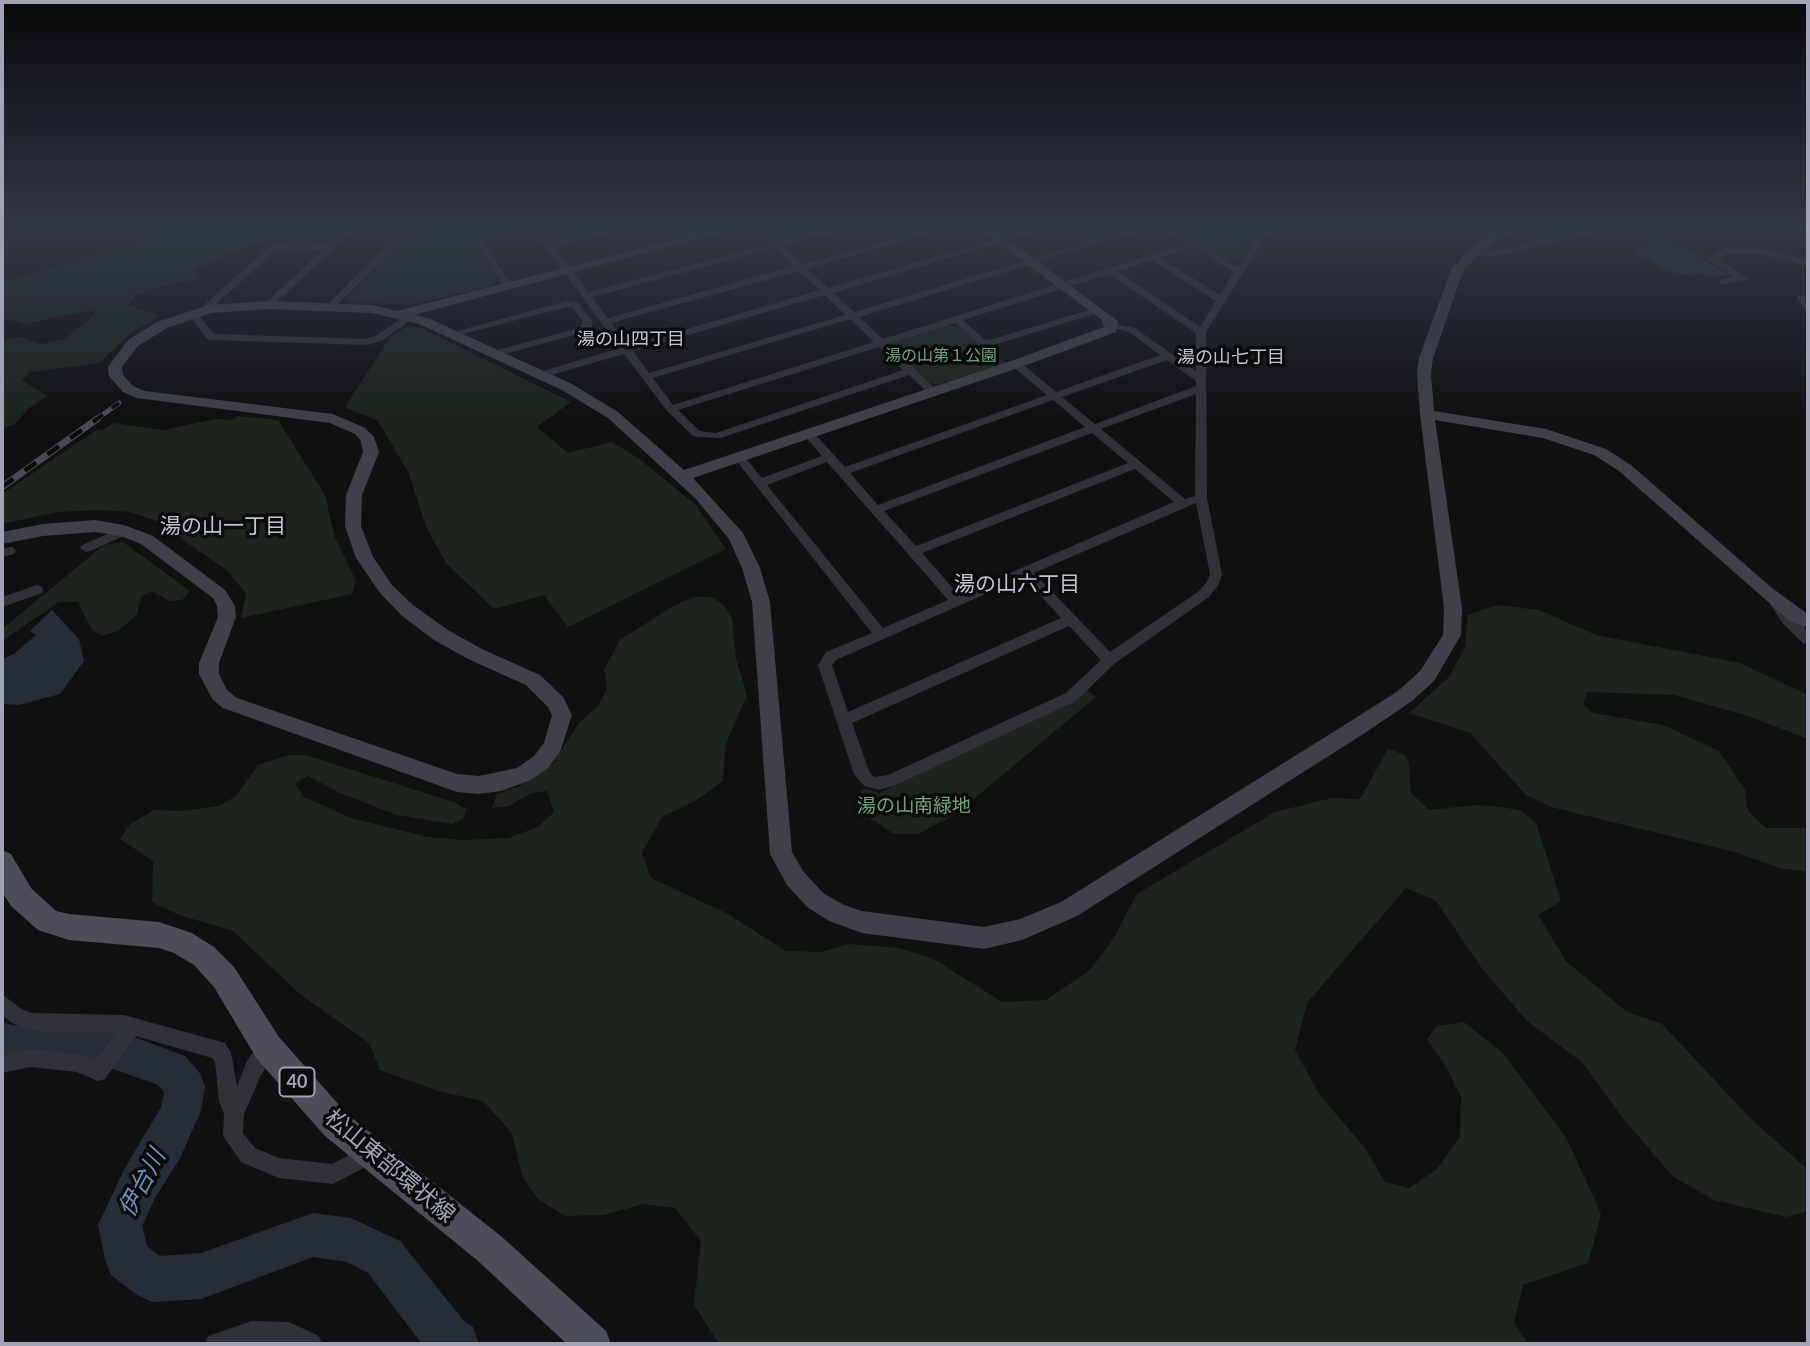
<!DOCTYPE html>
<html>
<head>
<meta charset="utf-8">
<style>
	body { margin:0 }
	#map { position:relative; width:1810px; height:1346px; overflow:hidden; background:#111112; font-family:Lato,sans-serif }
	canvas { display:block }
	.frame { position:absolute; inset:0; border:4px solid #a0a4b5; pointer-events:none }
</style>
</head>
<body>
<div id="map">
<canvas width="1810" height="1346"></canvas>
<div class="frame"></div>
</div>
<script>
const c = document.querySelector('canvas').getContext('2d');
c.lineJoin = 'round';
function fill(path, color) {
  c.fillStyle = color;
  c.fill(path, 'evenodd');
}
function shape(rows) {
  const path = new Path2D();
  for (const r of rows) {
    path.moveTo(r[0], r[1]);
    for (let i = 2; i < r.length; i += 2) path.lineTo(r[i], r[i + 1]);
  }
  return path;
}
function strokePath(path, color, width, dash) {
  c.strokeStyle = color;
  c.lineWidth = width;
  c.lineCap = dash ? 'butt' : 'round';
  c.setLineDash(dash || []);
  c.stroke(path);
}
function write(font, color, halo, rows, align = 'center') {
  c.font = font + ' Lato,"Noto Sans JP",sans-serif';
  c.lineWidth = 7;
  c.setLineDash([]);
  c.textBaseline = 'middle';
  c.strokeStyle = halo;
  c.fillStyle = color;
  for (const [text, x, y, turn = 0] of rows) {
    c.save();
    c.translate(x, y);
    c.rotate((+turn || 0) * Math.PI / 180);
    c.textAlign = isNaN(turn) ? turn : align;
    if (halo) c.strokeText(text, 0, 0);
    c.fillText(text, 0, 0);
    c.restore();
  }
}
const green = shape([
	[164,230,333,230,323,239,306,242,286,238,249,245,199,267,195,271,200,275,198,279,154,288,135,296,128,305,157,315,153,321,134,331,99,363,30,372,22,380,47,396,29,408,15,424,2,429,2,341,20,337,41,344,64,339,95,315,95,311,81,312,25,324,19,321,2,320,2,281,154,238,157,232],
	[429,230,465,230,498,279,494,285,417,304,348,303,346,299,399,245],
	[1177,230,1226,230,1248,245,1238,259,1226,259],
	[947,325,959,327,1006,363,936,385,929,383,889,346,891,342],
	[406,327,421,328,571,402,537,427,568,453,612,442,638,458,695,504,726,549,568,627,544,595,494,609,446,563,427,529,409,474,378,421,345,407,391,336],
	[238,416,278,420,325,495,335,538,356,581,352,594,241,618,246,594,228,571,154,520,130,512,99,510,58,512,2,524,2,494,98,429,103,430,113,423,164,430,215,419,232,420],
	[123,542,190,591,182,600,170,601,151,591,141,597,136,616,118,631,102,636,92,630,78,602,59,602,2,641,2,629,104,545],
	[694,597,711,597,724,605,732,619,736,659,747,695,725,746,723,781,695,801,662,817,642,853,651,878,728,914,786,951,820,952,849,944,898,948,932,958,1002,1002,1046,1000,1090,970,1112,941,1137,894,1275,812,1332,798,1360,799,1388,749,1405,755,1409,763,1411,793,1429,810,1476,805,1502,807,1522,811,1536,823,1561,901,1538,915,1566,961,1627,1012,1662,1024,1750,1118,1806,1168,1808,1174,1808,1211,1786,1217,1714,1200,1672,1176,1618,1112,1583,1063,1527,1021,1483,970,1436,901,1406,888,1307,1003,1295,1050,1319,1094,1365,1148,1385,1182,1409,1188,1437,1169,1460,1137,1461,1097,1446,1067,1427,1039,1437,1026,1464,1022,1503,1053,1567,1139,1601,1214,1588,1263,1523,1285,1514,1322,1528,1344,719,1344,694,1305,701,1241,675,1208,643,1204,604,1215,565,1216,538,1199,522,1176,512,1133,483,1101,438,1091,380,1070,369,1043,301,995,233,931,179,915,152,902,153,861,120,839,130,824,154,810,183,811,219,806,236,796,258,765,289,755,306,755,453,802,466,809,463,819,452,824,397,815,340,793,308,776,295,783,304,797,351,818,428,837,463,840,508,838,538,827,554,812,547,791,531,793,509,806,492,808,497,794,518,787,553,763,579,723,598,706,607,689,604,670,620,640,675,605],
	[1497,605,1539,610,1596,635,1740,663,1808,695,1808,738,1806,738,1748,716,1675,695,1587,692,1583,704,1593,713,1663,725,1719,751,1745,790,1748,811,1766,828,1808,828,1808,872,1780,868,1735,852,1551,807,1526,795,1470,733,1409,713,1449,677,1465,647,1468,615],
	[1087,690,1096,697,957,813,918,834,894,834,871,819,860,792,864,788,879,793]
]);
const water = shape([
	[1658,239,1701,255,1699,257,1727,274,1719,277,1693,273,1693,276,1667,271,1634,251],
	[52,610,79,639,84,661,60,694,19,705,2,704,2,660,15,653,36,635,30,631]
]);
const river = shape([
	[2,1022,12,1025,105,1026,185,1056,199,1072,205,1086,201,1111,180,1158,155,1198,142,1226,147,1246,160,1256,201,1253,313,1213,351,1218,400,1241,463,1320,473,1327,479,1344,422,1344,368,1273,347,1262,313,1257,201,1299,153,1302,137,1295,111,1275,105,1259,98,1225,125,1168,161,1107,164,1092,158,1085,105,1066,2,1062,2,1022]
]);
const street = shape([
	[344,230,353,230,271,307,263,305,323,250,276,250,214,306,212,311,204,309,206,303,271,245,328,244,344,230],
	[411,230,421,230,396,247,333,309,327,309,327,305,390,243,411,230],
	[467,230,475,230,513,286,511,288,505,288,467,230],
	[533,230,542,230,551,243,604,230,619,230,555,247,588,292,771,244,757,230,766,230,779,242,823,230,838,230,783,246,803,264,927,230,941,230,807,269,828,288,1027,230,1041,230,833,293,854,312,1128,230,1142,230,859,317,883,339,1188,243,1168,230,1178,230,1238,267,1253,244,1231,230,1241,230,1256,239,1262,230,1270,230,1206,332,1207,498,1222,574,1219,584,1209,597,1114,664,1076,701,896,785,879,790,864,786,854,774,818,665,826,652,872,633,735,459,735,455,743,455,762,478,822,456,803,434,809,431,813,432,845,467,1047,395,1012,366,1012,362,1020,362,1056,392,1160,355,1129,332,1109,327,1109,323,1135,328,1196,371,1196,333,1109,274,963,320,984,339,990,340,1095,308,1101,308,1101,312,990,346,977,343,955,323,888,344,937,390,937,394,929,394,909,375,721,438,697,437,693,436,667,411,624,354,544,377,536,377,536,373,620,348,533,230],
	[1194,247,1234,272,1220,295,1160,258,1194,247],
	[775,248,794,266,608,318,592,297,775,248],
	[1152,260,1216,301,1200,327,1118,271,1152,260],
	[799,271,820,290,629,346,611,323,799,271],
	[825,295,845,315,649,373,633,351,825,295],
	[850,319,874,342,673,405,653,378,850,319],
	[879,347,903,370,716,433,700,431,678,410,879,347],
	[1167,360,1196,381,1196,386,1095,424,1062,397,1167,360],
	[1196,394,1195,496,1185,499,1101,429,1196,394],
	[1053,400,1085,427,878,505,850,473,1053,400],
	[1092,433,1128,463,916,546,884,511,1092,433],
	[827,462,909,555,948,600,883,628,767,485,827,462],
	[1135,469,1174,502,959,595,922,553,1135,469],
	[1196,503,1210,574,1207,582,1199,591,1110,652,1034,573,1196,503],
	[1024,577,1061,618,848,712,832,665,836,660,1024,577],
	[1069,626,1101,660,1066,693,888,775,874,777,869,771,852,723,1069,626],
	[1587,230,1603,230,1499,256,1471,257,1467,254,1471,251,1499,250,1587,230],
	[1724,248,1760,248,1808,260,1808,266,1760,254,1726,254,1718,259,1749,279,1723,285,1718,282,1720,280,1735,277,1707,259,1724,248],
	[1798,296,1804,296,1808,301,1808,310,1805,309,1798,300,1798,296],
	[567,301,579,303,593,322,591,328,585,332,494,357,490,356,490,352,579,328,583,322,573,308,567,307,451,337,446,334,567,301],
	[190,312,196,312,214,334,366,339,375,336,407,315,415,317,383,340,367,345,211,340,207,339,190,316,190,312],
	[124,527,128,528,130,531,128,534,90,551,86,552,80,548,82,545,124,527],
	[10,547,14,548,16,551,14,554,2,557,2,549,10,547],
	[37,585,42,587,43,590,42,593,2,607,2,597,37,585],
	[1777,599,1782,601,1793,618,1808,631,1808,644,1803,643,1783,624,1770,604,1777,599],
	[3,995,23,1010,33,1013,124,1015,218,1041,225,1043,231,1052,237,1086,247,1061,261,1041,268,1039,275,1041,277,1048,275,1055,261,1075,244,1114,243,1133,255,1148,279,1158,332,1164,370,1144,377,1147,380,1154,377,1161,333,1184,279,1178,241,1162,223,1136,224,1114,219,1101,215,1062,212,1058,136,1036,105,1079,98,1081,77,1072,30,1067,2,1073,2,1055,30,1049,78,1054,95,1061,116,1033,33,1031,12,1023,2,1015,3,995],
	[252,1321,289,1322,319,1336,322,1344,205,1344,208,1336,252,1321]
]);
const secondary = shape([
	[710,230,731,230,414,315,428,318,572,384,618,412,684,470,1011,361,1104,327,1102,320,981,230,995,230,1118,321,1116,332,1021,367,693,478,743,533,760,568,770,602,792,852,803,871,823,893,844,905,862,911,984,927,1020,919,1061,902,1354,719,1398,691,1420,671,1443,635,1444,608,1420,414,1417,373,1419,358,1451,270,1470,249,1498,230,1512,230,1478,255,1463,271,1433,358,1431,373,1434,411,1546,429,1606,449,1631,465,1772,588,1808,614,1808,628,1791,622,1619,471,1594,455,1543,438,1435,420,1462,608,1461,635,1434,681,1412,701,1368,731,1077,916,1022,940,984,949,862,933,829,921,807,907,787,885,770,854,752,602,742,568,729,539,695,498,608,418,562,390,419,324,372,313,268,309,211,313,167,328,138,346,122,367,123,375,133,386,145,391,333,414,365,428,374,437,379,452,362,495,361,526,373,557,392,585,413,605,448,630,482,649,540,675,563,697,572,715,560,752,548,768,531,780,501,791,479,794,457,792,223,708,213,700,199,674,199,663,218,617,217,606,213,598,141,544,121,536,95,532,43,536,2,544,2,532,43,524,95,520,124,525,153,536,225,590,235,606,236,617,219,663,219,674,227,690,237,698,457,774,479,776,517,768,534,756,544,743,552,715,548,707,526,685,468,659,434,640,401,615,380,593,356,558,345,526,346,495,363,452,361,441,355,434,330,423,137,398,123,392,109,376,108,367,128,340,157,322,209,305,268,301,372,305,397,311,710,230]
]);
const primary = shape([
	[2,850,11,854,31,888,56,911,69,914,159,922,192,933,214,947,234,967,279,1037,347,1114,502,1237,606,1331,611,1344,567,1344,478,1261,325,1136,257,1059,214,987,194,965,174,953,159,948,69,940,38,930,11,906,2,892,2,850]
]);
const railFar1 = shape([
	[94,421,119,403]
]);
const rail = shape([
	[2,487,97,419]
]);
const farParknames = [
	["湯の山第１公園",941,356]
];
const farNeighbourhoodnames = [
	["湯の山四丁目",631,339],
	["湯の山七丁目",1231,357]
];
const shields = [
	[297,1082,35]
];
const shieldNames = [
	["40",297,1082]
];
const parkNames = [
	["湯の山南緑地",914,806]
];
const neighbourhoodNames = [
	["湯の山一丁目",223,526],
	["湯の山六丁目",1017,584]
];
const nearStreetnames = [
	["松山東部環状線",390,1166,40]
];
const nearWaternames = [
	["伊台川",142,1183,-62]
];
fill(green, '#1d251e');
fill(water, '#262d37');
fill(river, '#262d37');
fill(street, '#313138');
fill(secondary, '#3f4048');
fill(primary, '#4d4e57');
strokePath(railFar1, '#484951', 5);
strokePath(rail, '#484951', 7);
strokePath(railFar1, '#0c0c0d', 3.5, [11]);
strokePath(rail, '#0c0c0d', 4.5, [14]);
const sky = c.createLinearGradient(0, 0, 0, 419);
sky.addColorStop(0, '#09090a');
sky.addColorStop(0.55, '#323844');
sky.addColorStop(1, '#32384400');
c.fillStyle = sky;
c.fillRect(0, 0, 1810, 419);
write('16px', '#75a27e', '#0c0c0d', farParknames);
write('18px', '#c2c4d0', '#0c0c0d', farNeighbourhoodnames);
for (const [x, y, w] of shields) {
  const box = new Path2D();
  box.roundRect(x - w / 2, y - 14.5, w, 29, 5);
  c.fillStyle = '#0c0c0d';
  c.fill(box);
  strokePath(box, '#a0a4b5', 2);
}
write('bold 18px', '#a0a4b5', null, shieldNames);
write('19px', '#75a27e', '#0c0c0d', parkNames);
write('21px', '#c2c4d0', '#0c0c0d', neighbourhoodNames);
write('23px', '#a0a4b5', '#0c0c0d', nearStreetnames);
write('italic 24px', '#738db4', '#0c0c0d', nearWaternames);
</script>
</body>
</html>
